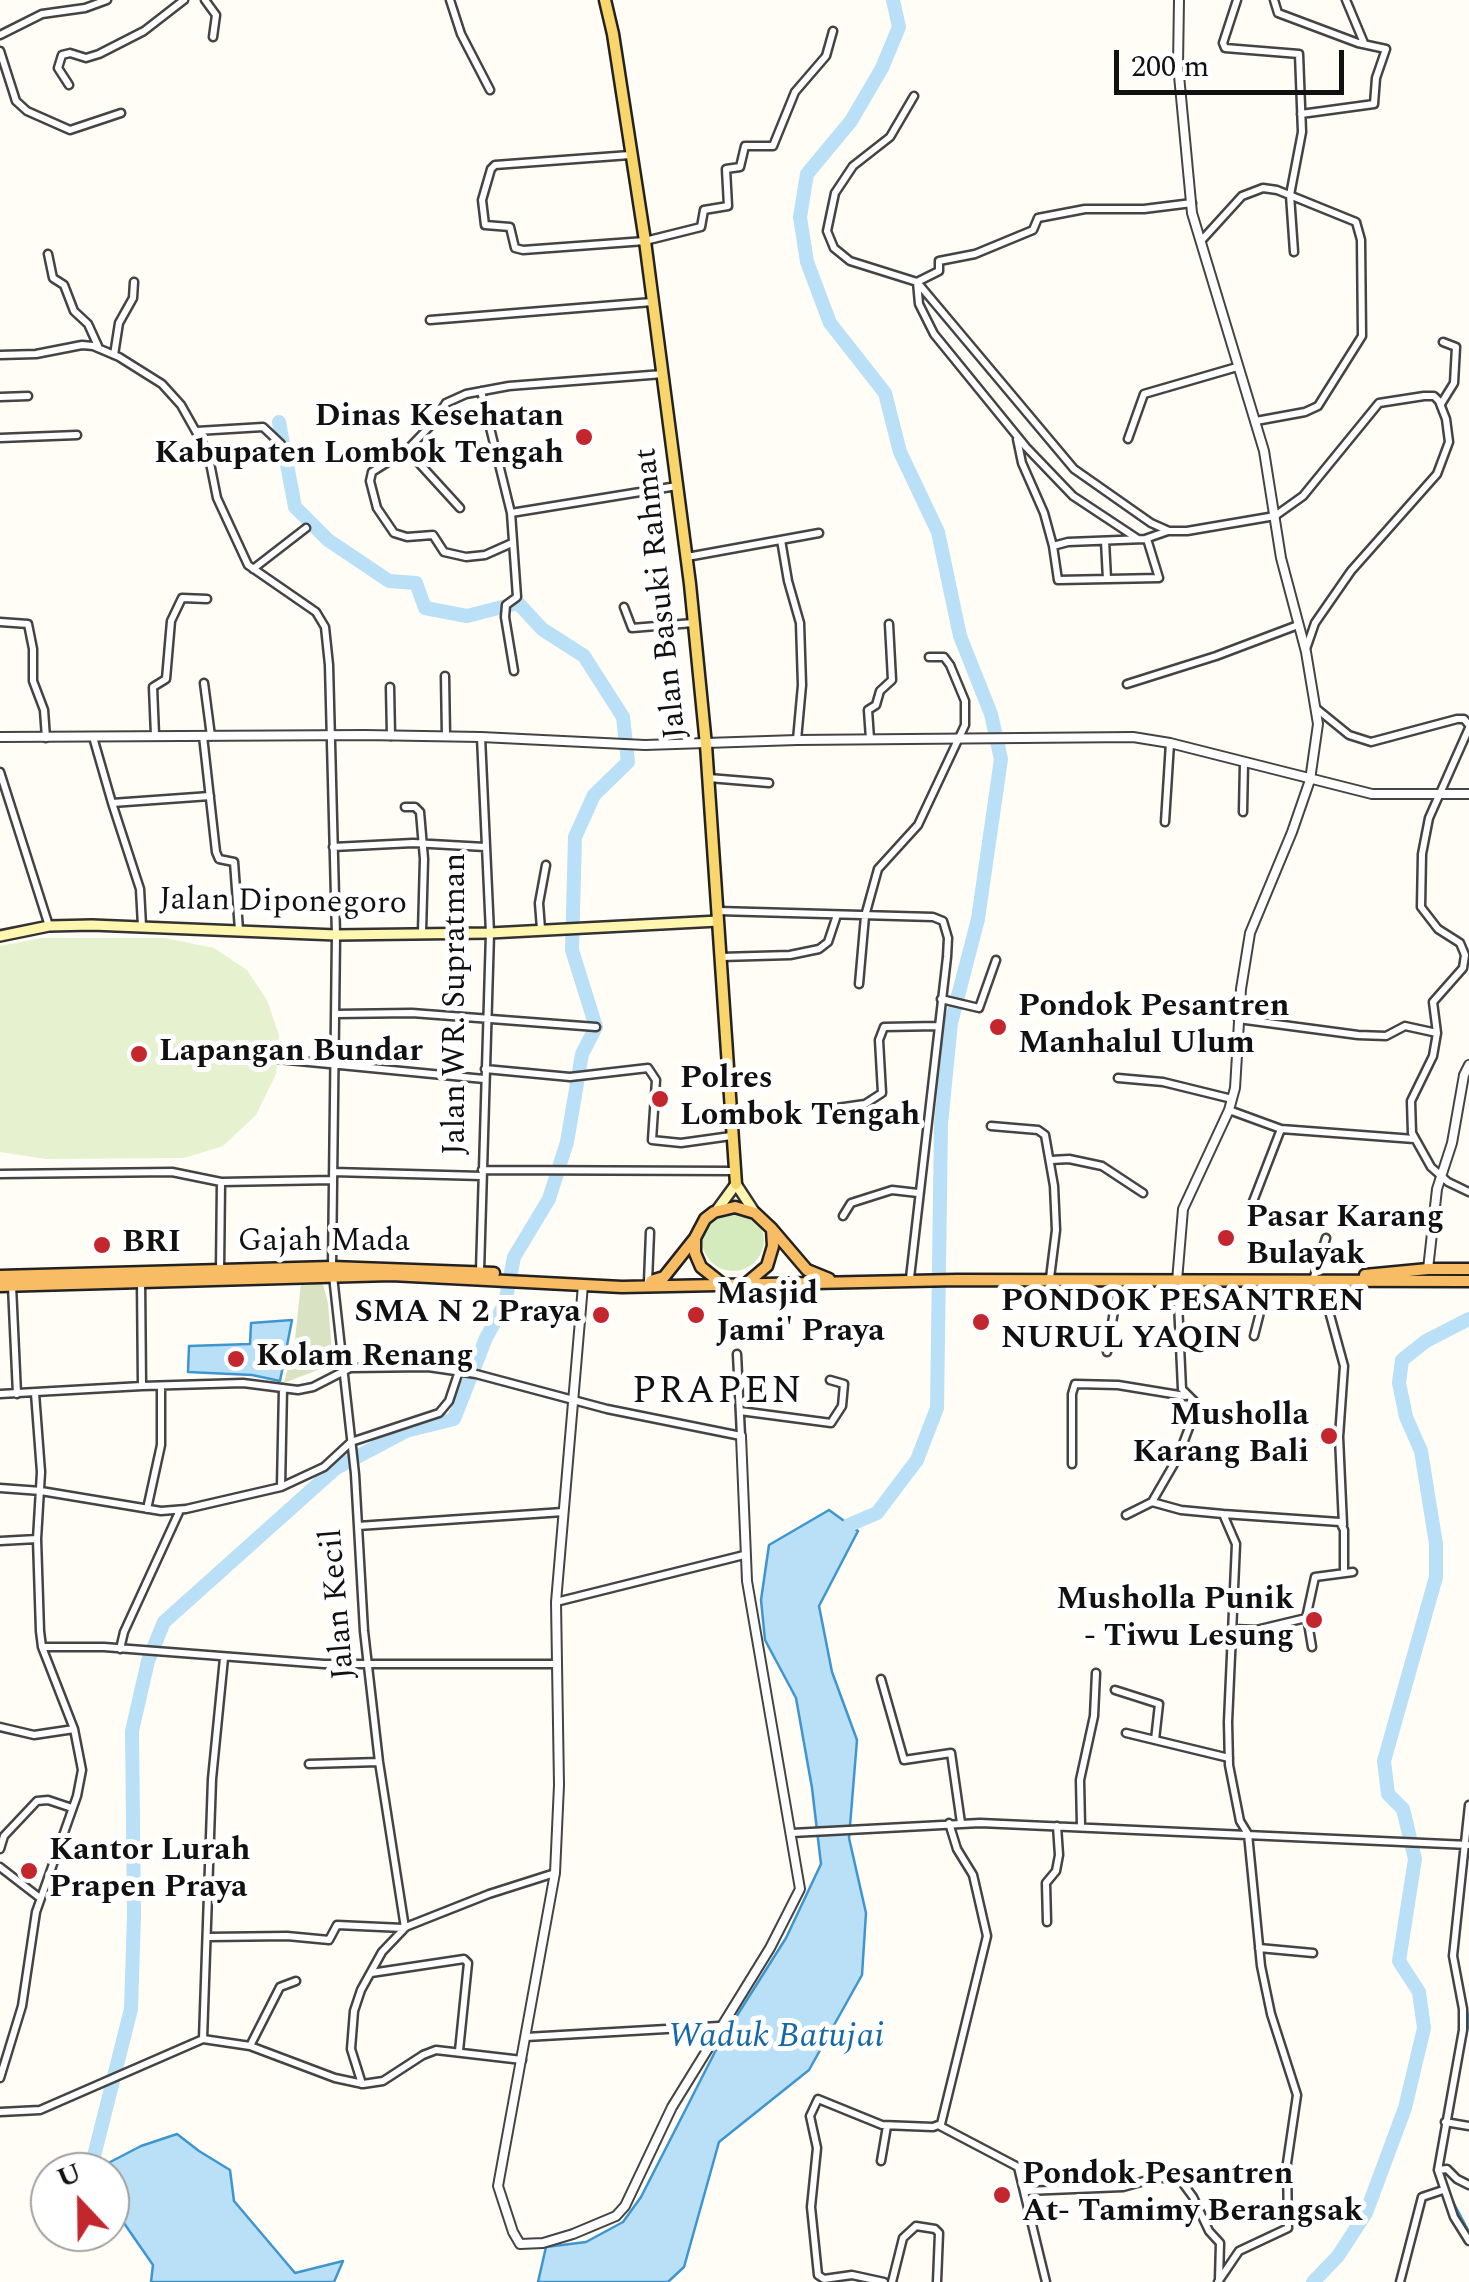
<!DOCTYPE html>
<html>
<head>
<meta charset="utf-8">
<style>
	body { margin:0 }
	#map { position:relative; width:1469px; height:2282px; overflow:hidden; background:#fffdf5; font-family:Spectral,serif }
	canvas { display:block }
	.north { position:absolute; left:30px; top:2152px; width:100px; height:100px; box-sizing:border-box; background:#fff; border:2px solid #a0a0a0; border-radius:50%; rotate:338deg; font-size:28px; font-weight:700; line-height:40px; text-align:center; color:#111 }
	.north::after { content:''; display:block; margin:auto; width:35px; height:45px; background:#c4262e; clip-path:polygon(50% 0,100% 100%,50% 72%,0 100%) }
	.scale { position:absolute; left:1114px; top:50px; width:230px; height:45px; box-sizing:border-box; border:5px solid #111; border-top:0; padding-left:12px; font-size:30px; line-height:35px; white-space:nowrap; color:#111; -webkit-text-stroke:8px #fff; paint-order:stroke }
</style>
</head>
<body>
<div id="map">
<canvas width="1469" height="2282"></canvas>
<div class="north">U</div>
<div class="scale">200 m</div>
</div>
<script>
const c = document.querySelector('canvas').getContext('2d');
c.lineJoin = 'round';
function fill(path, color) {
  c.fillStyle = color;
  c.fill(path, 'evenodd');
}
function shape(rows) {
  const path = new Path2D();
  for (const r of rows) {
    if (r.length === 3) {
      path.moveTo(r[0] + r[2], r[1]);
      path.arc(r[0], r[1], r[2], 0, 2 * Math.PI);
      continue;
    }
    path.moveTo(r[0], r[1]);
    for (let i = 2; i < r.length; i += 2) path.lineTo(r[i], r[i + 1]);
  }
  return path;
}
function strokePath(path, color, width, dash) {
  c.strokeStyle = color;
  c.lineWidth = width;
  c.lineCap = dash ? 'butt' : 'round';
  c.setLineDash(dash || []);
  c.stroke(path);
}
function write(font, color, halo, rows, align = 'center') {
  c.font = font + ' Spectral,serif';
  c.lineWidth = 10;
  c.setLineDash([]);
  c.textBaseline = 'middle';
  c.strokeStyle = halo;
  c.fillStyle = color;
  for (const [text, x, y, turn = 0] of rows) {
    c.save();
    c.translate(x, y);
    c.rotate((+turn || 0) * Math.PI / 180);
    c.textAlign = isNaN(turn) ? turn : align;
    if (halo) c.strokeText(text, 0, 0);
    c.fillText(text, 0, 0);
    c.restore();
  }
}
const green = shape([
	[733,1240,31]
]);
const cemetery = shape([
	[301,1283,323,1284,328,1303,332,1354,328,1366,284,1383,295,1339]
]);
const pitch = shape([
	[41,938,165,938,214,948,247,970,267,1000,279,1035,276,1074,256,1115,223,1146,184,1158,46,1159,0,1152,0,946]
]);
const water = shape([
	[292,1320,280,1381,252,1375,188,1372,189,1346,250,1344,251,1323,292,1320],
	[829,1510,858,1531,819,1606,832,1672,857,1740,849,1838,866,1913,862,1975,809,2070,719,2142,684,2267,668,2282,538,2282,546,2247,586,2242,623,2222,641,2197,719,2044,786,1938,821,1864,812,1788,796,1698,765,1640,761,1600,769,1545,829,1510],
	[177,2134,199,2151,230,2170,234,2201,295,2273,343,2261,334,2282,151,2282,153,2265,110,2203,110,2172,91,2172,141,2146,177,2134]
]);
const stream = shape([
	[1464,1885,1465,1868],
	[1464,1996,1469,2021],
	[1462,2054,1469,2022],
	[1451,2198,1469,2232]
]);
const river = shape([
	[849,1525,877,1513,917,1460,937,1408,941,1124,951,1023,978,919,1001,759,991,714,960,636,938,532,900,452,885,393,830,323,807,262,800,217,807,174,851,121,882,68,899,27,893,0],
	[90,2172,131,2009,134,1915,132,1731,148,1661,164,1622,336,1468,406,1431,454,1419,486,1338,505,1303,514,1257,549,1199,567,1142,582,1054,596,1027,572,950,575,837,594,795,628,762,623,717,584,656,542,629,518,603,467,616,425,608,416,583,389,581,328,540,295,507,279,422],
	[1313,2282,1338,2256,1366,2213,1405,2108,1424,2028,1419,1992,1399,1961,1415,1859,1403,1809,1388,1794,1384,1761,1436,1577,1436,1544,1421,1451,1406,1417,1399,1383,1402,1360,1426,1341,1469,1319]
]);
const minor = shape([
	[205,0,216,15,213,37],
	[450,0,461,34,490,90],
	[1237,0,1223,43,1225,48,1299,54,1302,132,1290,195,1294,252],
	[1274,0,1278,13,1358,43,1386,49,1376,78,1374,104,1301,114],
	[1346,0,1364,43],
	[0,35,42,14,85,8,107,0],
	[0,51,16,101,27,111,70,130,121,113],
	[69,85,58,68,62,55,70,53,86,58,99,54,144,31,184,0],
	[914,96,890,137,853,166,835,193,827,231,834,248,850,261,917,282,1074,469,1151,523,1169,531,1187,531,1275,516,1303,496,1379,403,1424,396,1434,396,1439,401,1446,419,1449,442,1437,474,1351,571,1315,623,1306,649],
	[630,155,495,165,491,169,482,200,485,225,510,227,515,248,523,250,645,241,701,227,704,210,728,206,726,169,740,167,745,146,773,146,795,92,826,56,833,31],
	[1201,241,1242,196,1263,188,1277,190,1356,222,1361,240,1362,336,1318,406,1305,412,1256,421],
	[48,254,53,278,64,285,74,311,88,324,98,346],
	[430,320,652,302],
	[0,355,36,354,82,345,93,346,119,357,162,384,181,405,208,453,217,498,248,565,316,612,325,627,329,665,336,935,332,1267,355,1474,364,1631,379,1762,405,1928],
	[114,355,119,323,133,298,134,282],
	[481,391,511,513,517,597,506,605,505,617,514,671],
	[0,397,28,396],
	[1441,404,1454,383,1456,347,1443,342],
	[197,431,263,427,281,444],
	[0,438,77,435],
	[1017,439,1022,463,1044,513,1053,546],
	[1128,439,1144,394,1237,367],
	[407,450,460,508],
	[511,513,677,486],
	[1138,539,1073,496,1026,447,934,334,919,304,917,282,939,271,939,261,975,254,1033,230,1038,218,1085,209,1144,209,1192,203],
	[1147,539,1159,578,1058,580,1053,546,1068,542,1145,539,1168,531],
	[781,540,788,581,800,623,802,685,797,740],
	[1105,541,1107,579],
	[512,543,485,555,466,557,444,552,433,535,407,537,394,533,377,508,370,481,372,472,407,450,433,423,446,403,466,394,509,386,663,374],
	[687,557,819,533],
	[253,569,306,528],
	[624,607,632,628,693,623],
	[0,622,28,624,33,649,33,681,44,710,46,738],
	[445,676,446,736],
	[204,683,211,736],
	[1127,684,1216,656,1298,625],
	[390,687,391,736],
	[1317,709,1349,735,1371,742,1457,719,1464,719,1469,725],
	[155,735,153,687,166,679,171,621,182,598,207,599],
	[203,736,216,852,219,859,234,862,239,930],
	[93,737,112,803,210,796],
	[870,739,868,710,876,705,880,691,892,680,889,624],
	[0,772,49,926],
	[709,778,769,783],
	[112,803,140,889,142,926],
	[405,807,415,807,420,812,424,859,422,932],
	[1243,812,1244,763],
	[1165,822,1170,743],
	[333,847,413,843,485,847],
	[718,911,933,917,943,921,948,938,947,957,910,1278],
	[541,929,539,903,546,865],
	[721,957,790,955,819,949,828,942,837,915],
	[859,984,865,916,878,869,918,825,965,725,965,701,950,665,944,657,929,657],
	[941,999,979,1008,996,960],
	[336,1014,412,1013,596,1027],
	[1238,1019,1358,1035,1386,1036,1405,1026,1437,1033,1433,1002,1463,968,1465,955,1460,943,1438,929,1421,907,1422,854,1429,818,1469,728],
	[1437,1033,1433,1056,1411,1101,1412,1133,1431,1167,1448,1182,1469,1192],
	[278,1059,484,1079],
	[485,1069,570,1077,648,1068,656,1080,652,1140,681,1143,731,1136],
	[1118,1078,1163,1082,1232,1099],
	[837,1108,865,1104,882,1093,879,1040,884,1027,938,1026],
	[1229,1110,1281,1129,1414,1139],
	[991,1126,1038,1130,1045,1135,1054,1186,1056,1230,1050,1278],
	[1051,1160,1069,1159,1102,1166,1143,1193],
	[482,1170,735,1171],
	[333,1172,482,1176],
	[0,1174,172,1172,221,1182,333,1180],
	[1252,1204,1281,1129],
	[843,1216,851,1203,892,1190,918,1193],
	[220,1270,221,1182],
	[480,1271,490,933,481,737],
	[1313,1280,1326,1238],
	[648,1282,650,1232],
	[1321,1282,1344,1366,1339,1437,1343,1525],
	[12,1286,17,1394],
	[1254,1336,1268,1281],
	[1107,1352,1119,1282],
	[142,1386,243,1383,298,1390,313,1387,350,1368,428,1367,476,1374,607,1409,741,1436,737,1354],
	[0,1394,142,1386,141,1280],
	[740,1411,831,1423,842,1406,844,1384,830,1380],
	[1072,1464,1072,1394,1075,1384,1118,1385,1185,1396],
	[281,1487,283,1388],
	[0,1488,41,1491,161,1511,186,1509,281,1487,324,1467,351,1442,439,1413,449,1401,459,1371],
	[1152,1502,1181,1510,1223,1514,1236,1544,1228,1722,1229,1765,1240,1821,1248,1834,1261,1966,1271,2014,1297,2095,1287,2163,1288,2228,1239,2251,1218,2282],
	[147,1509,161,1445,161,1386],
	[1223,1514,1340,1522,1344,1530,1344,1571],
	[1126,1515,1152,1502,1178,1457,1196,1409,1194,1401,1182,1389,1177,1281],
	[358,1526,563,1512],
	[0,1541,37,1539],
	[556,1602,744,1555],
	[1307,1617,1312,1647],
	[1234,1629,1256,1630,1306,1618,1315,1577,1353,1572],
	[42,1647,104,1647,324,1664,557,1664],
	[120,1649,124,1632,180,1510],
	[881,1679,904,1760,951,1753,961,1823],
	[1115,1690,1159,1704,1155,1740],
	[0,1727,34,1735,74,1729],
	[1126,1733,1229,1758],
	[309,1764,379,1762],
	[1469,1805,1453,1956,1463,2009,1463,2030,1438,2170,1454,2217,1469,2241],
	[1081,1826,1080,1780,1094,1716,1096,1673],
	[792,1833,980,1823,1469,1845],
	[0,1849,4,1836,37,1801,48,1800,72,1808],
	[0,1867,40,1898],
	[1047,1922,1046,1883,1056,1871,1059,1855,1057,1826],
	[209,1937,287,1936,329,1940,337,1925,403,1928,489,1894,555,1873],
	[1259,1948,1313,1953],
	[371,1973,464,1959,468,1963,459,2051],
	[526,2037,719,2026],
	[203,2039,212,1779,224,1658],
	[250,2046,280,1987,296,1981],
	[0,2078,22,2006,36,1912,77,1796,82,1770,74,1729,42,1647,40,1631,37,1539,41,1472,35,1393],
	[362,2084,351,2049,354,2011,361,1990,382,1952,403,1930],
	[0,2112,40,2110,203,2039,250,2046,335,2078,363,2084,383,2081,423,2055,436,2050,522,2060],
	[1445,2122,1469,2126],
	[940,2126,1018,2167,1046,2282],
	[881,2161,887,2126],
	[1438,2170,1447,2169,1457,2179,1469,2185],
	[1026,2191,1123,2187,1155,2178,1179,2178,1193,2197,1209,2231,1220,2243,1219,2280],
	[884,2282,852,2275,824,2279,818,2275,811,2207,817,2148,810,2116,818,2099,882,2125,933,2127,941,2124,987,1936,973,1875,957,1849,949,1823],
	[892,2282,903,2238,916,2226,935,2229,939,2233,937,2282],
	[1400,2282,1422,2197,1443,2190]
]);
const tertiary = shape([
	[0,737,365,735,481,737,645,745,797,740,1133,737,1170,743,1372,794,1469,794],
	[1428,1269,1437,1189,1452,1143,1464,1075,1469,1065],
	[1177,1281,1183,1209,1229,1110,1235,1088,1241,989,1250,933,1292,832,1310,780,1318,724,1306,652,1281,558,1264,451,1192,213,1178,65,1179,0],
	[583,1285,556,1602,559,1785,555,1873,498,2186,513,2232,520,2244,543,2243,573,2234,616,2216,625,2206,672,2107,770,1948,800,1889,747,1581,741,1436]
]);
const secondary = shape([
	[0,936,49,926,92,925,336,935,490,933,718,921],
	[717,1210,736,1184,755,1213]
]);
const primary = shape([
	[605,0,613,34,645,241,690,584,706,745,736,1184]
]);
const trunk = shape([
	[772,1229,807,1270,829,1279],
	[1365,1275,1428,1269,1469,1269],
	[0,1276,332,1267,494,1273],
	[651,1281,664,1277,695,1238],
	[720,1282,701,1267,695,1253,695,1238,705,1219,714,1212,735,1207,755,1213,772,1229,773,1246,767,1266,748,1282],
	[0,1286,391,1275,622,1287,957,1280,1469,1281]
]);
const markers = [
	[584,437,10,"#c4262e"],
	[998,1027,10,"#c4262e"],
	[139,1054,10,"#c4262e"],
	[660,1099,10,"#c4262e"],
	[1226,1238,10,"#c4262e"],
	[102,1245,10,"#c4262e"],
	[601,1315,10,"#c4262e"],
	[696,1315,10,"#c4262e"],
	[981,1322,10,"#c4262e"],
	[236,1359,10,"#c4262e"],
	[1329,1436,10,"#c4262e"],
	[1314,1620,10,"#c4262e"],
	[29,1871,10,"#c4262e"],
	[1002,2195,10,"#c4262e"]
];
const poiNames = [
	["Dinas Kesehatan",564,419,"right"],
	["Kabupaten Lombok Tengah",564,456,"right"],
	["Pondok Pesantren",1018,1009],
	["Manhalul Ulum",1018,1046],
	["Lapangan Bundar",159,1054],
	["Polres",680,1081],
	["Lombok Tengah",680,1118],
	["Pasar Karang",1246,1220],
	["Bulayak",1246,1257],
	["BRI",122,1245],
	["Masjid",716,1297],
	["Jami' Praya",716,1334],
	["PONDOK PESANTREN",1001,1304],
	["NURUL YAQIN",1001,1341],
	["SMA N 2 Praya",581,1315,"right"],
	["Kolam Renang",256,1359],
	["Musholla",1309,1418,"right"],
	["Karang Bali",1309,1455,"right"],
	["Musholla Punik",1294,1602,"right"],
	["- Tiwu Lesung",1294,1639,"right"],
	["Kantor Lurah",49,1853],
	["Prapen Praya",49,1890],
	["Pondok Pesantren",1022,2177],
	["At- Tamimy Berangsak",1022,2214]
];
const streetNames = [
	["Jalan Basuki Rahmat",663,593,-96],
	["Jalan Diponegoro",283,904,1],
	["Jalan WR. Supratman",458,1004,-90],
	["Gajah Mada",324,1244],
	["Jalan Kecil",340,1604,-95]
];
const waterNames = [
	["Waduk Batujai",776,2039]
];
const quarterNames = [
	["PRAPEN",718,1395]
];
fill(green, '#d5ebbd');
fill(cemetery, '#d9e3c4');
fill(pitch, '#e6f2cf');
fill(water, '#b9e0f7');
strokePath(water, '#3f96cf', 2.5);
strokePath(stream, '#3f96cf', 2.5);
strokePath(river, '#b9e0f7', 14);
strokePath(minor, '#444', 11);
strokePath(tertiary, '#444', 12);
strokePath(secondary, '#333', 14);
strokePath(primary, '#222', 15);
strokePath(trunk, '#222', 15);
strokePath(minor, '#fff', 6);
strokePath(tertiary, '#fff', 8);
strokePath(secondary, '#fff6b0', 9);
strokePath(primary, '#f9d66b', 10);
strokePath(trunk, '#f7bc64', 10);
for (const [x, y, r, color] of markers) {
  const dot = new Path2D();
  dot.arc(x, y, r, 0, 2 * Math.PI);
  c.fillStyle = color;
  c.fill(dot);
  strokePath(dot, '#fff', 4);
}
write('bold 32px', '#111', '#fff', poiNames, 'left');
write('32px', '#111', '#fff', streetNames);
write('italic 35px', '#1768a6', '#fff', waterNames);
c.letterSpacing = '2.5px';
write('38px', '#111', '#fff', quarterNames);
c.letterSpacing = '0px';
</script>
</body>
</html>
